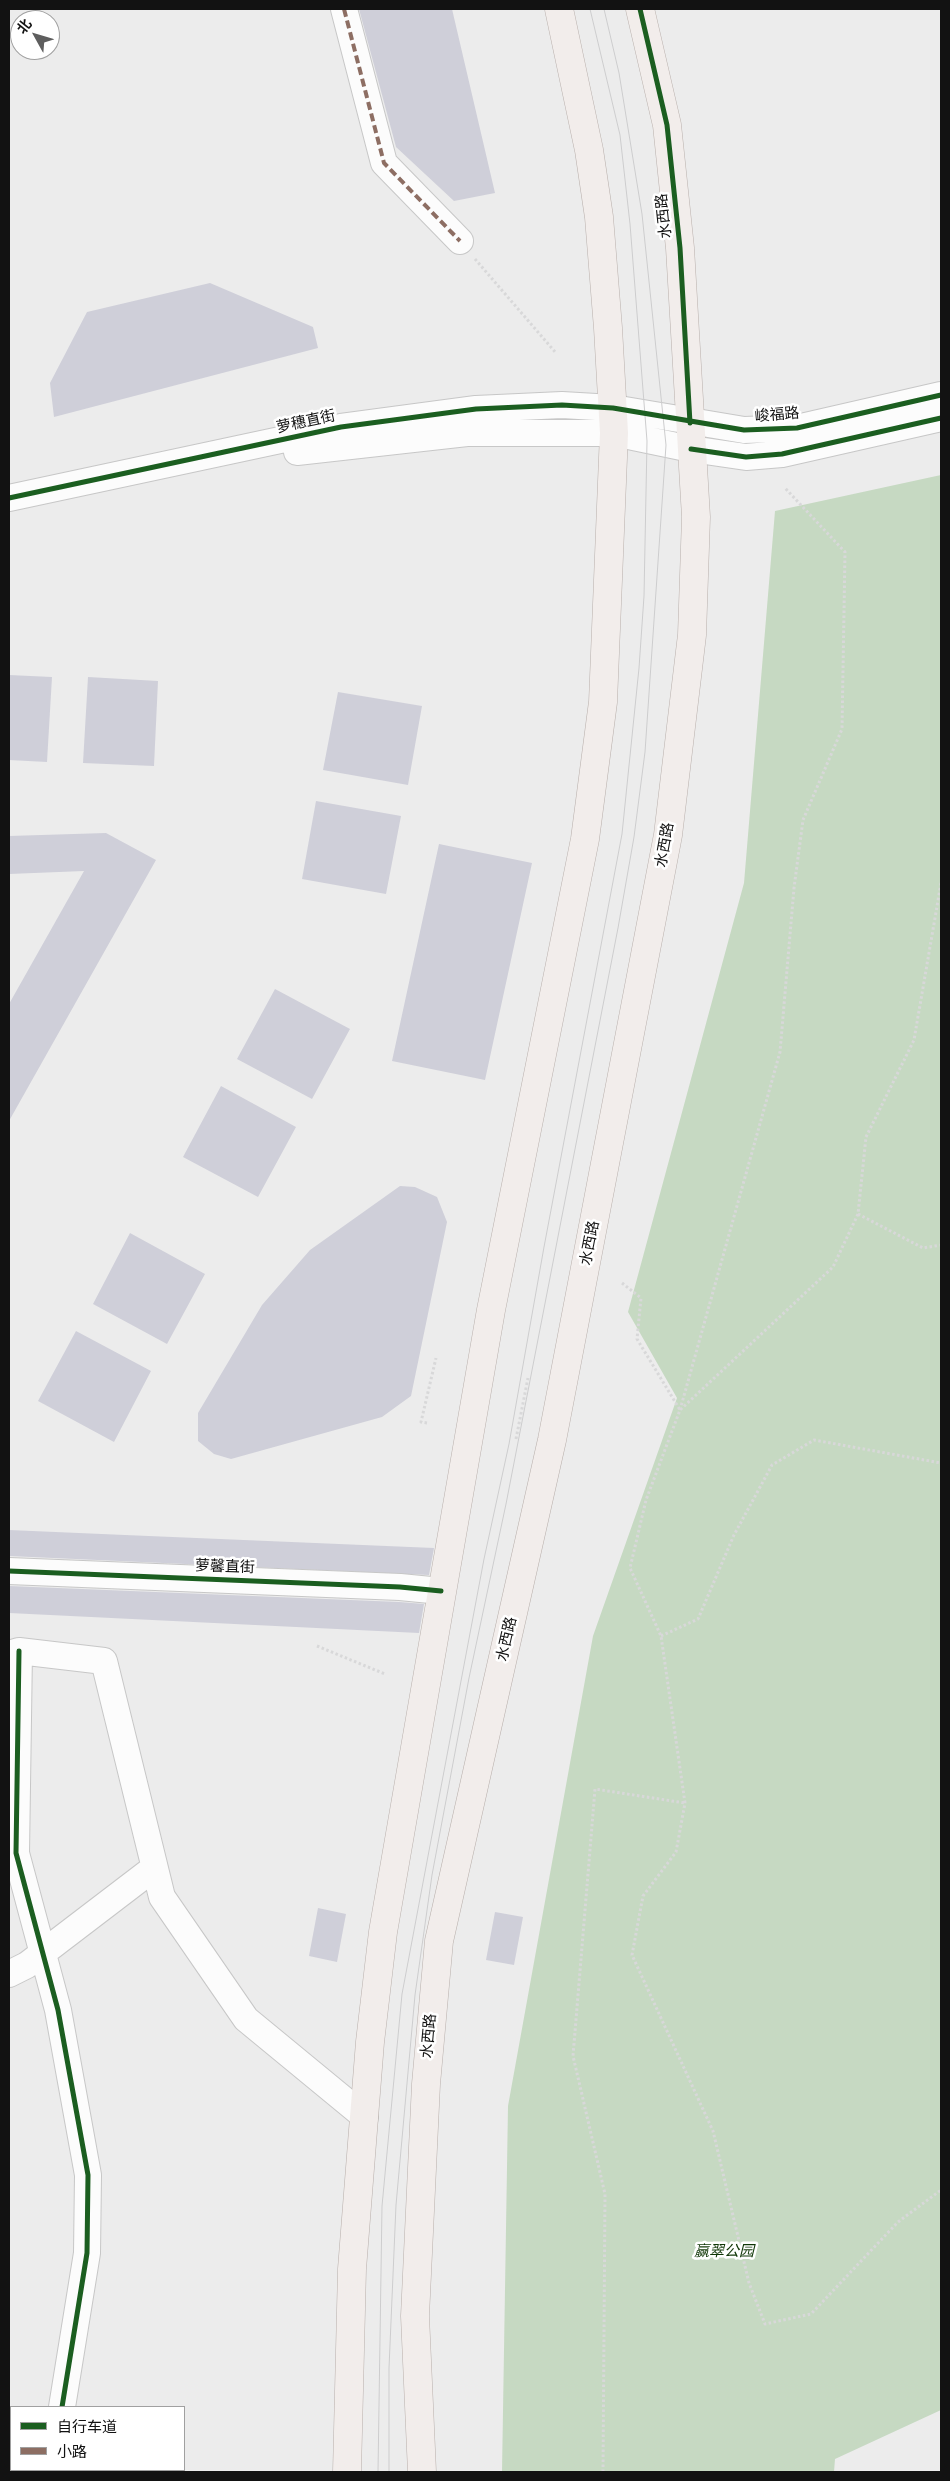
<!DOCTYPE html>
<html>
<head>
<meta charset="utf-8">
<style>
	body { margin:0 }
	#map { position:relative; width:950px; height:2481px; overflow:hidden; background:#ececec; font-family:Lora,"Noto Sans SC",serif }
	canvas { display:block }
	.frame { position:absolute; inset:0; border:10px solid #121212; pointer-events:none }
	.legend { position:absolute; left:10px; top:2406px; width:175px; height:65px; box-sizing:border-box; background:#fff; border:1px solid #a0a0a0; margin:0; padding:6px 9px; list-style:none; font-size:15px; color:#121212 }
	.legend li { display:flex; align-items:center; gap:10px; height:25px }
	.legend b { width:25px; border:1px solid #a0a0a0 }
	.north { position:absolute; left:10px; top:10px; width:50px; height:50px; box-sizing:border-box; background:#fff; border:1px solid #a0a0a0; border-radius:50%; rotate:309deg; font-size:14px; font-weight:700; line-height:20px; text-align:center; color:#121212 }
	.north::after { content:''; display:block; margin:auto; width:18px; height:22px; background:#5e5e5e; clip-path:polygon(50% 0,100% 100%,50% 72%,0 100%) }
</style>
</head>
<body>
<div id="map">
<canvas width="950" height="2481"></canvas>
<div class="frame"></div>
<ul class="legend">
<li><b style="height:6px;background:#1b5e20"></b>自行车道</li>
<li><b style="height:6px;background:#8d6e63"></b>小路</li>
</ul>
<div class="north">北</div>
</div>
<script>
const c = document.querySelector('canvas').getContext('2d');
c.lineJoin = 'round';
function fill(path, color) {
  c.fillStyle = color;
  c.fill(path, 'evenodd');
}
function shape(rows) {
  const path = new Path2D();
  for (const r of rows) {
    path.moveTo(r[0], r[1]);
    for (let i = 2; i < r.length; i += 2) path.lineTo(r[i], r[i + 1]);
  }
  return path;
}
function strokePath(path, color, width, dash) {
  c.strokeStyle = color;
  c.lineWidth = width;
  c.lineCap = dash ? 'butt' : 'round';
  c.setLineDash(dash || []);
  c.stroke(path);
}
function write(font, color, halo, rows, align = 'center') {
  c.font = font + ' Lora,"Noto Sans SC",serif';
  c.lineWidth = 5;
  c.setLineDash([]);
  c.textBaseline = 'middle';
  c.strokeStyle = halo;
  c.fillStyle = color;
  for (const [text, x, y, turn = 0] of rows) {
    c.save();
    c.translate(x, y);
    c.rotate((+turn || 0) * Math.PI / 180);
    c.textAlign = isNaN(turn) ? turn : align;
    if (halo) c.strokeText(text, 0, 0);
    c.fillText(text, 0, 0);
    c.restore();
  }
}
const green = shape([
	[941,475,941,2410,835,2459,834,2472,502,2472,508,2106,593,1636,677,1398,628,1312,744,883,775,511],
	[11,2467,11,2470,68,2470,74,2472,9,2472]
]);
const building = shape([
	[359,9,452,9,495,193,454,201,396,147],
	[210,283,313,327,318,348,54,417,50,383,87,312],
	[9,675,52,677,47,762,9,760],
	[88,677,158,681,154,766,83,763],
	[338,692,422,706,408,785,323,770],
	[316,801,401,816,386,894,302,879],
	[106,833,156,860,9,1121,9,1004,84,871,9,874,9,836],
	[439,844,532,863,485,1080,392,1061],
	[275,989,350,1029,312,1099,237,1059],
	[221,1086,296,1127,258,1197,183,1157],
	[400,1186,415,1187,437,1197,447,1222,411,1396,382,1417,231,1459,214,1454,198,1441,198,1413,262,1305,310,1250],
	[130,1233,205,1274,167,1344,93,1304],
	[76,1331,151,1371,114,1442,38,1401],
	[9,1530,125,1535,434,1548,429,1575,9,1556],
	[9,1586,399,1602,424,1604,419,1633,9,1613],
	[318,1908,346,1914,337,1962,309,1956],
	[495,1912,523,1917,514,1965,486,1960]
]);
const path = shape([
	[475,259,556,353],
	[941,883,914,1040,866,1137,858,1214,833,1267,680,1410,646,1500,630,1568,661,1636,685,1803,676,1852,643,1896,632,1955,713,2131,749,2283,765,2324,811,2314,898,2222,941,2190],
	[858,1214,923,1248,941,1245],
	[622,1283,641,1298,637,1339,680,1410],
	[680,1410,780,1052,794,888,803,820,842,729,845,552,785,488],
	[427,1423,421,1422,436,1358],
	[516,1439,528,1378],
	[661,1636,698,1619,734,1535,772,1465,814,1440,941,1463],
	[317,1646,385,1674],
	[603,2472,605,2194,573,2056,595,1789,685,1803]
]);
const minor = shape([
	[344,9,384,163,460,241],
	[297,452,467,433,614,433,691,449,746,457,782,454,941,418],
	[9,498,341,427,476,409,562,405,613,408,744,430,797,428,941,395],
	[9,1571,400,1587,441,1591],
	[19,1651,16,1853,58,2010,88,2175,87,2253,62,2407],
	[9,1654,19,1651,104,1661,162,1897,246,2019,365,2117],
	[9,1974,27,1965,154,1868],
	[9,2429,11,2430],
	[143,2470,151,2472]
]);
const major = shape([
	[347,2472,352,2269,370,2042,383,1932,491,1310,585,839,603,702,614,433,608,328,599,217,589,150,559,9],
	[422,2472,415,2316,426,2084,439,1941,552,1440,668,835,692,635,696,517,680,248,667,125,640,9]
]);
const tram = shape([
	[378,2472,382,2206,402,1994,484,1559,509,1444,544,1247,622,834,639,668,644,596,647,441,630,224,620,135,590,9],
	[389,2472,389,2368,396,2205,415,1995,432,1875,469,1678,506,1504,618,928,634,837,645,752,666,445,642,214,619,73,604,9]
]);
const quiet = shape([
	[344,9,384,163,460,241]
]);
const cycleway = shape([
	[640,9,667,125,680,248,690,423],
	[691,449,746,457,782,454,941,418],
	[9,498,341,427,476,409,562,405,613,408,744,430,797,428,941,395],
	[9,1571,400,1587,441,1591],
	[19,1651,16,1853,58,2010,88,2175,87,2253,62,2407]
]);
const streetNames = [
	["水西路",664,216,-96],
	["峻福路",777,415,-5],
	["萝穗直街",306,422,-12],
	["水西路",665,845,-80],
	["水西路",590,1243,-79],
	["萝馨直街",225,1567,2],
	["水西路",507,1639,-77],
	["水西路",429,2036,-85]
];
const parkNames = [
	["赢翠公园",724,2252]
];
fill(green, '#c6d9c2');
fill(building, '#cfcfd9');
strokePath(minor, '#c7c7c7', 28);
strokePath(major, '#b8afab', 29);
strokePath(path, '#d8d8d9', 3, [2.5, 2.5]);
strokePath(minor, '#fcfcfc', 26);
strokePath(major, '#f2edeb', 28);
strokePath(tram, '#cdcdce', 1);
strokePath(quiet, '#8d6e63', 4, [8, 4]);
strokePath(cycleway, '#1b5e20', 5);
write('15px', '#121212', '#fff', streetNames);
write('italic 15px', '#0e3505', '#fff', parkNames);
</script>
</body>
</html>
